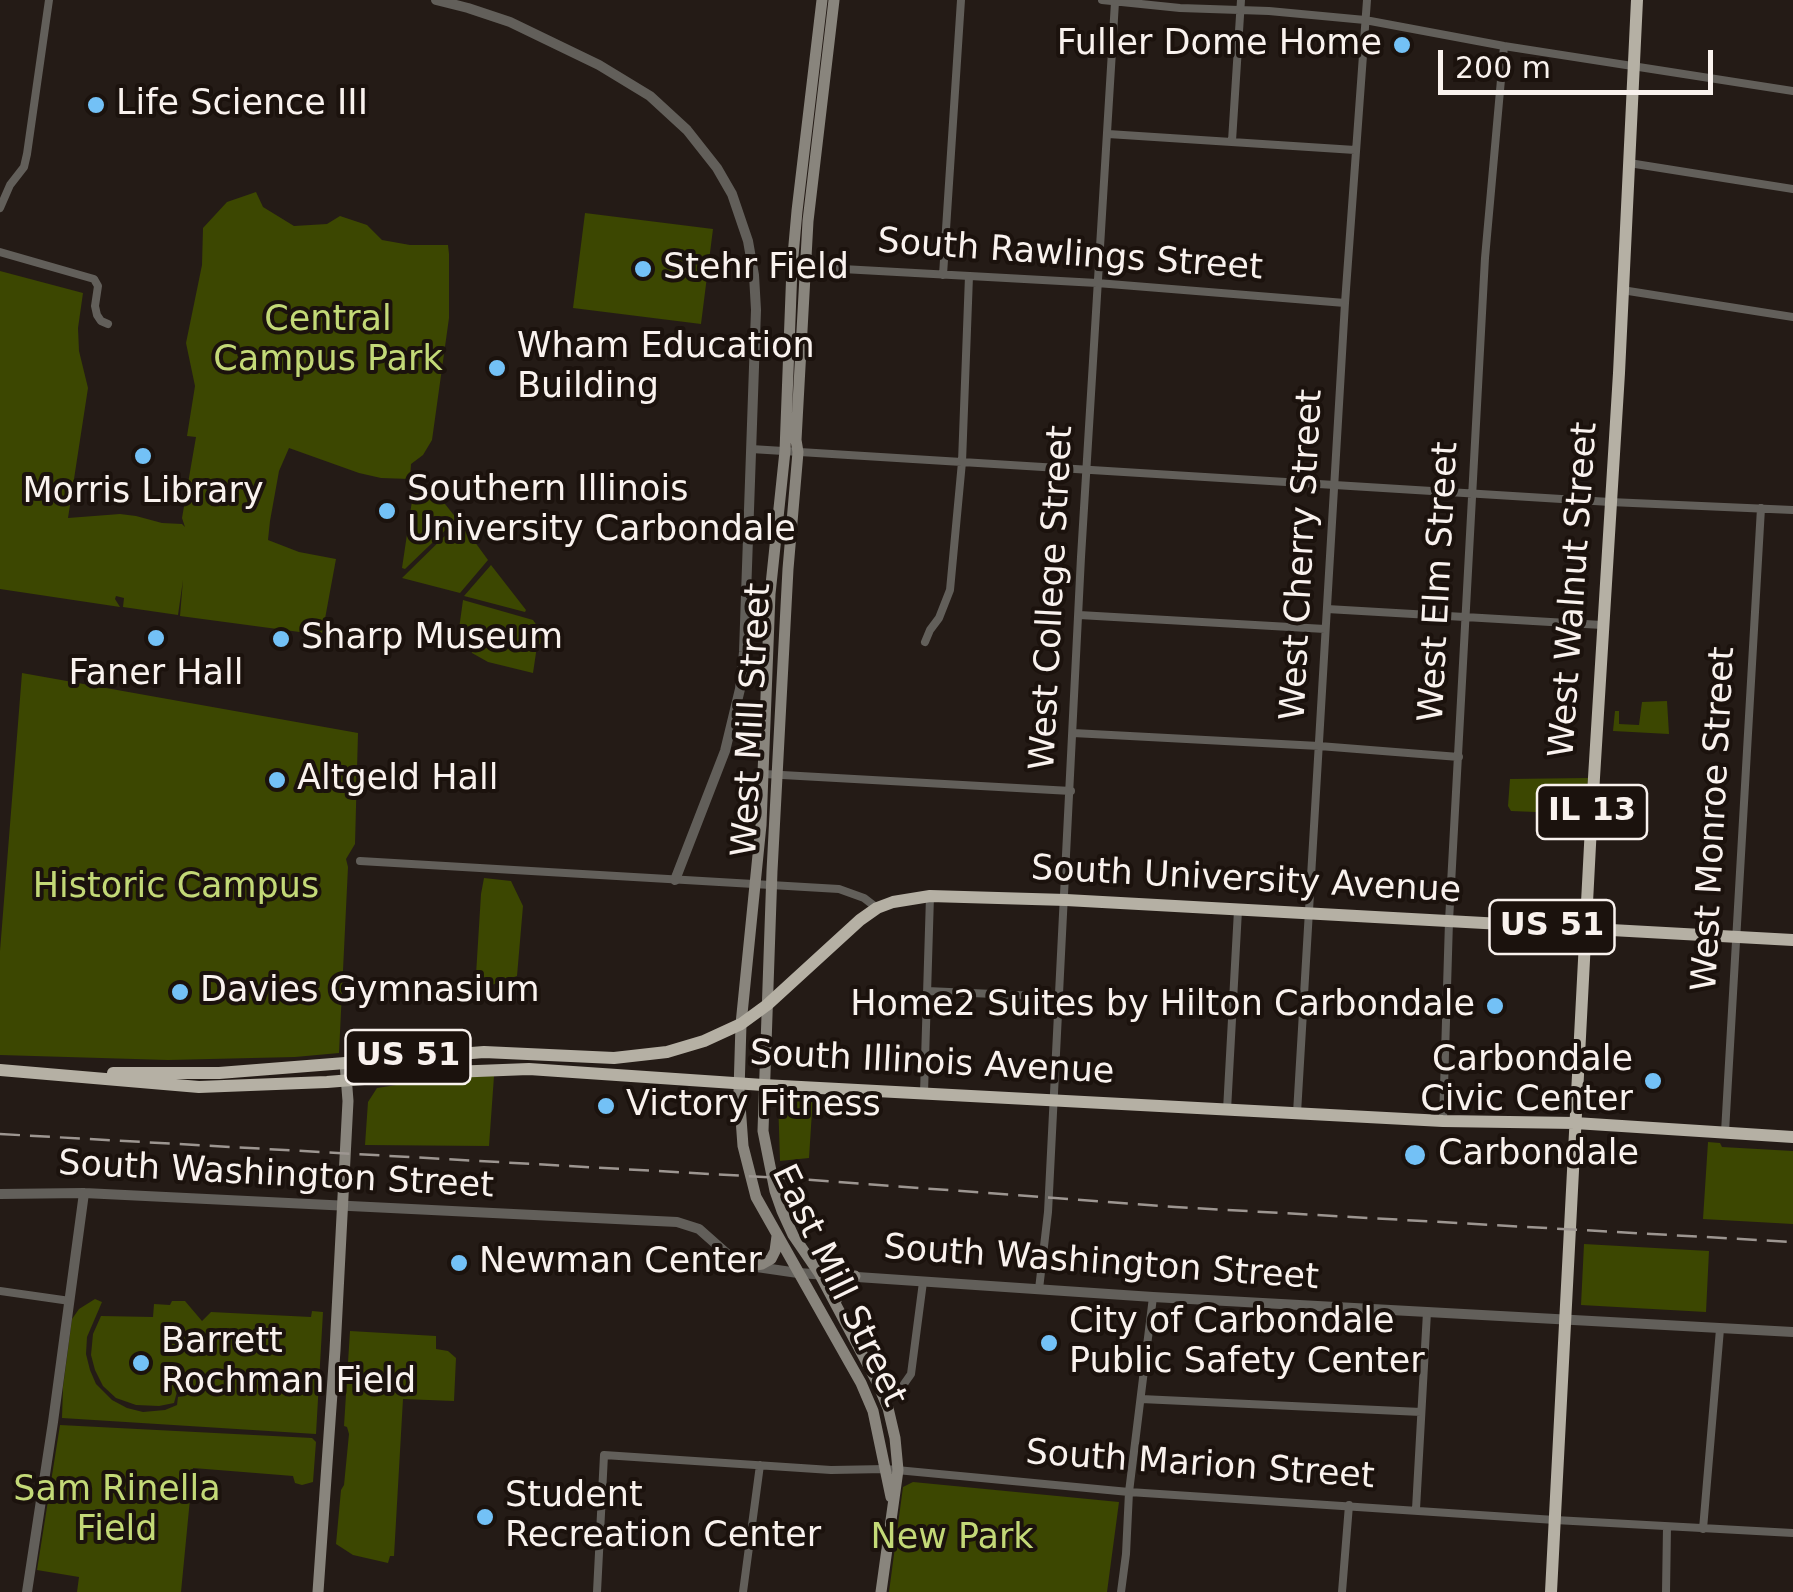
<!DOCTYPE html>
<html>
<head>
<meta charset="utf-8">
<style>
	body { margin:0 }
	#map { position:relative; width:1793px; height:1592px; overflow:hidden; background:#241b16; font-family:"DejaVu Sans",sans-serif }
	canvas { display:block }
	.scale { position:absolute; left:1438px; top:50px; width:275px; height:45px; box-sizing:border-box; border:5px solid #f9f2ee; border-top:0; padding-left:12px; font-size:30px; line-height:35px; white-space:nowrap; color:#f9f2ee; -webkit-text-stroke:8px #1b120d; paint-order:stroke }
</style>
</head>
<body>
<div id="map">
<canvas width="1793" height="1592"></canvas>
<div class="scale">200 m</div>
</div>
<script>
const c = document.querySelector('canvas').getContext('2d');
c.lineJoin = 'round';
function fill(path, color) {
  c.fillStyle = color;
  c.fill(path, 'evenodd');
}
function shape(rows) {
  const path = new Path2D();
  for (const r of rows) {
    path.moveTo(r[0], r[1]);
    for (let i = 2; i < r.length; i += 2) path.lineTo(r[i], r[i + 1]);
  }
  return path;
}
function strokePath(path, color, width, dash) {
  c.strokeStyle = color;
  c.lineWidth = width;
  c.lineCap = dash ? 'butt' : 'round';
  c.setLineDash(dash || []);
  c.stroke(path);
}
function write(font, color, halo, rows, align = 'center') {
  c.font = font + ' "DejaVu Sans",sans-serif';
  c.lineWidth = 8;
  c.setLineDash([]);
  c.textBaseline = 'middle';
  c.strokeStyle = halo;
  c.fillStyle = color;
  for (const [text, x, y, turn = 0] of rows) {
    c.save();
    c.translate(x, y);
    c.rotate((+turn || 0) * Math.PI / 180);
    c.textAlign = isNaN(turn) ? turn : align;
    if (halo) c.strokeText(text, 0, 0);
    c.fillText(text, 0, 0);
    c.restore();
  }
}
const green = shape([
	[256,192,263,207,294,226,327,224,340,216,367,225,382,240,410,245,448,245,449,254,449,318,432,440,423,455,411,464,410,479,381,478,359,473,289,448,279,471,270,521,268,540,299,552,336,559,322,635,180,616,183,580,178,615,123,607,124,598,116,596,115,599,120,607,0,589,0,271,83,293,78,328,79,351,88,388,68,518,120,514,136,516,162,523,182,524,185,527,182,518,196,437,187,436,195,386,186,343,202,265,203,228,227,202],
	[585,213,713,229,701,324,573,308],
	[415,493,437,498,445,504,457,519,405,569,402,568,413,494],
	[458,523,461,523,488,560,460,593,402,578],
	[491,565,526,610,525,612,464,596],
	[463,600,533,620,546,639,537,646,533,673,488,662,472,653,470,647,474,643,464,626,459,629],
	[22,673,358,733,355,844,346,859,348,867,339,1053,295,1057,168,1060,0,1055,0,951],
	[1667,701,1669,734,1613,731,1615,711,1619,711,1619,724,1639,725,1642,702],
	[1588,778,1585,814,1511,811,1508,806,1510,779],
	[484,878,511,881,523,906,517,976,475,991,481,894],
	[494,1076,489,1146,365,1145,368,1102,377,1088,448,1077],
	[784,1094,813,1096,809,1158,780,1161,778,1098,780,1095],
	[1708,1142,1720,1143,1722,1147,1793,1151,1793,1224,1703,1219],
	[1584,1244,1709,1251,1706,1312,1581,1305],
	[95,1299,102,1302,87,1337,86,1354,90,1370,96,1384,112,1400,127,1408,143,1412,165,1410,177,1405,178,1397,185,1396,186,1387,178,1388,174,1403,159,1406,136,1405,116,1398,103,1386,95,1370,91,1355,93,1334,101,1316,153,1317,154,1304,170,1305,172,1301,185,1301,202,1321,211,1312,311,1317,312,1311,323,1312,316,1434,62,1418,63,1387,72,1319,79,1309],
	[350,1331,436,1336,436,1349,448,1351,456,1358,454,1401,403,1399,394,1556,390,1556,388,1563,353,1555,336,1544,341,1490,344,1485,349,1434,347,1427,344,1426],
	[60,1425,312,1438,316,1442,313,1482,302,1485,295,1483,293,1476,193,1468,181,1592,77,1592,79,1577,37,1570],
	[913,1482,1119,1502,1107,1592,889,1592,903,1487]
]);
const minor = shape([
	[1102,0,1180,8,1269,11,1365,20,1504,46,1793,91],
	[1108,134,1355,150],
	[1232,141,1241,0],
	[1629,163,1793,189],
	[0,208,10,185,24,167,27,154,49,0],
	[0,252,94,279,98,286,95,306,97,315,101,321,108,324],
	[806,267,1097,283,1345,303],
	[943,275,961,0],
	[1622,290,1793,317],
	[751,449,1610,502,1793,510],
	[1327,609,1602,625],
	[1079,615,1325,629],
	[925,642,930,630,939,618,950,590,962,462,969,276],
	[1073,733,1319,746,1459,757],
	[764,774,1071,791],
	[360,861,839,889,864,898,877,908],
	[927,991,1060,997],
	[924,1093,930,896],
	[1227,1110,1238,910],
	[1297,1113,1345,303,1367,0],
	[1443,1121,1449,921,1485,258,1504,46],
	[1725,1132,1761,508],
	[1039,1289,1048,1212,1081,557,1115,2],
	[0,1291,70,1301],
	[904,1384,911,1374,923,1282],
	[1141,1399,1421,1412],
	[1416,1509,1427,1312],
	[1703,1529,1720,1329],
	[597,1592,604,1455,831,1470,886,1469,1129,1492,1555,1520,1793,1533],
	[743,1592,760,1465],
	[1121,1592,1126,1554,1129,1492,1153,1297],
	[1342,1592,1349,1505],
	[1666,1592,1667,1527]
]);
const tertiary = shape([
	[436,0,468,8,510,22,599,65,650,96,687,130,717,168,732,194,748,241,754,275,756,310,744,652,740,689,725,751,675,880],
	[0,1194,84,1193,677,1222,699,1229,734,1260,750,1266,798,1273,1153,1297,1793,1332],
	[27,1592,53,1422,84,1193]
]);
const secondary = shape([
	[822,0,797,211,792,267,785,451,770,594,761,825,741,1024,739,1091,743,1146,756,1197,861,1383,873,1411,891,1497],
	[834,0,808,221,796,440,798,452,788,569,772,871,763,1131,775,1191,782,1211,793,1235,819,1273,877,1382,888,1408,895,1438,898,1470,881,1592],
	[750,1266,762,1264,771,1259,775,1251,777,1236],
	[835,1303,841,1288,855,1276],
	[318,1592,335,1350,348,1101,345,1063]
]);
const trunk = shape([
	[0,1070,199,1087,327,1082,451,1072,529,1069,763,1085,1443,1121,1575,1123,1793,1137],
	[113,1073,219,1073,484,1052,614,1058,667,1052,704,1041,741,1024,767,1005,860,920,877,908,893,902,930,896,1066,900,1793,940],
	[1551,1592,1591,826,1619,373,1637,0]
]);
const rail = shape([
	[0,1134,799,1179,1175,1207,1793,1242]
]);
const markers = [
	[1402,45,10,"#73c1f6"],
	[96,105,10,"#73c1f6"],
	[643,269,10,"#73c1f6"],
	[497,368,10,"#73c1f6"],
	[143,456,10,"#73c1f6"],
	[387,511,10,"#73c1f6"],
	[156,638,10,"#73c1f6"],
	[281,639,10,"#73c1f6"],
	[277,780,10,"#73c1f6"],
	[180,992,10,"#73c1f6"],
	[1495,1006,10,"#73c1f6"],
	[1653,1081,10,"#73c1f6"],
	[606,1106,10,"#73c1f6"],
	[1415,1155,12,"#73c1f6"],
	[459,1263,10,"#73c1f6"],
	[1049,1343,10,"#73c1f6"],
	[141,1363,10,"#73c1f6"],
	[485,1517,10,"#73c1f6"]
];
const shields = [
	[1592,812,110],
	[1552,927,125],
	[408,1057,125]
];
const shieldNames = [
	["IL 13",1592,812],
	["US 51",1552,927],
	["US 51",408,1057]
];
const poiNames = [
	["Fuller Dome Home",1382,45,"right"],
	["Life Science III",116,105],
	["Stehr Field",663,269],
	["Wham Education",517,348],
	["Building",517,388],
	["Southern Illinois",407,491],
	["University Carbondale",407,531],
	["Morris Library",143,493,"center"],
	["Sharp Museum",301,639],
	["Faner Hall",156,675,"center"],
	["Altgeld Hall",297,780],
	["Davies Gymnasium",200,992],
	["Home2 Suites by Hilton Carbondale",1475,1006,"right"],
	["Carbondale",1633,1061,"right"],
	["Civic Center",1633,1101,"right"],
	["Victory Fitness",626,1106],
	["Carbondale",1438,1155],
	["Newman Center",479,1263],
	["City of Carbondale",1069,1323],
	["Public Safety Center",1069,1363],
	["Barrett",161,1343],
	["Rochman Field",161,1383],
	["Student",505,1497],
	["Recreation Center",505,1537]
];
const streetNames = [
	["South Rawlings Street",1070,256,4],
	["West Cherry Street",1303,555,-87],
	["West Elm Street",1440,582,-87],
	["West Walnut Street",1575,590,-86],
	["West College Street",1053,598,-87],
	["West Mill Street",753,720,-87],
	["West Monroe Street",1715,819,-87],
	["South University Avenue",1246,881,3],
	["South Illinois Avenue",932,1064,3],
	["South Washington Street",276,1176,3],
	["South Washington Street",1101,1264,4],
	["East Mill Street",838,1286,64],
	["South Marion Street",1200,1466,4]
];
const parkNames = [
	["Central",328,321],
	["Campus Park",328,361],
	["Historic Campus",176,888],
	["Sam Rinella",117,1491],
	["Field",117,1531],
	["New Park",952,1539]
];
fill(green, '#3c4701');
strokePath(minor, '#625f5a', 8);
strokePath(tertiary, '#625f5a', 10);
strokePath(secondary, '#89857d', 11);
strokePath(trunk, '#b5b0a4', 12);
strokePath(rail, '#9d9691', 2.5, [20, 10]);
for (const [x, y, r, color] of markers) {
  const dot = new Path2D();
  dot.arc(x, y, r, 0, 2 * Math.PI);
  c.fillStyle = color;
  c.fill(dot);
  strokePath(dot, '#1b120d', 4);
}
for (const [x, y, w] of shields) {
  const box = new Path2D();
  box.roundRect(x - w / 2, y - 27, w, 54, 8);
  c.fillStyle = '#1b120d';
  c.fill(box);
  strokePath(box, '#f9f2ee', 2.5);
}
write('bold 32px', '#f9f2ee', null, shieldNames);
write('35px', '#f9f2ee', '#1b120d', poiNames, 'left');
write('35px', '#f9f2ee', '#1b120d', streetNames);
write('35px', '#c3d977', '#1b120d', parkNames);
</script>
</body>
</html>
